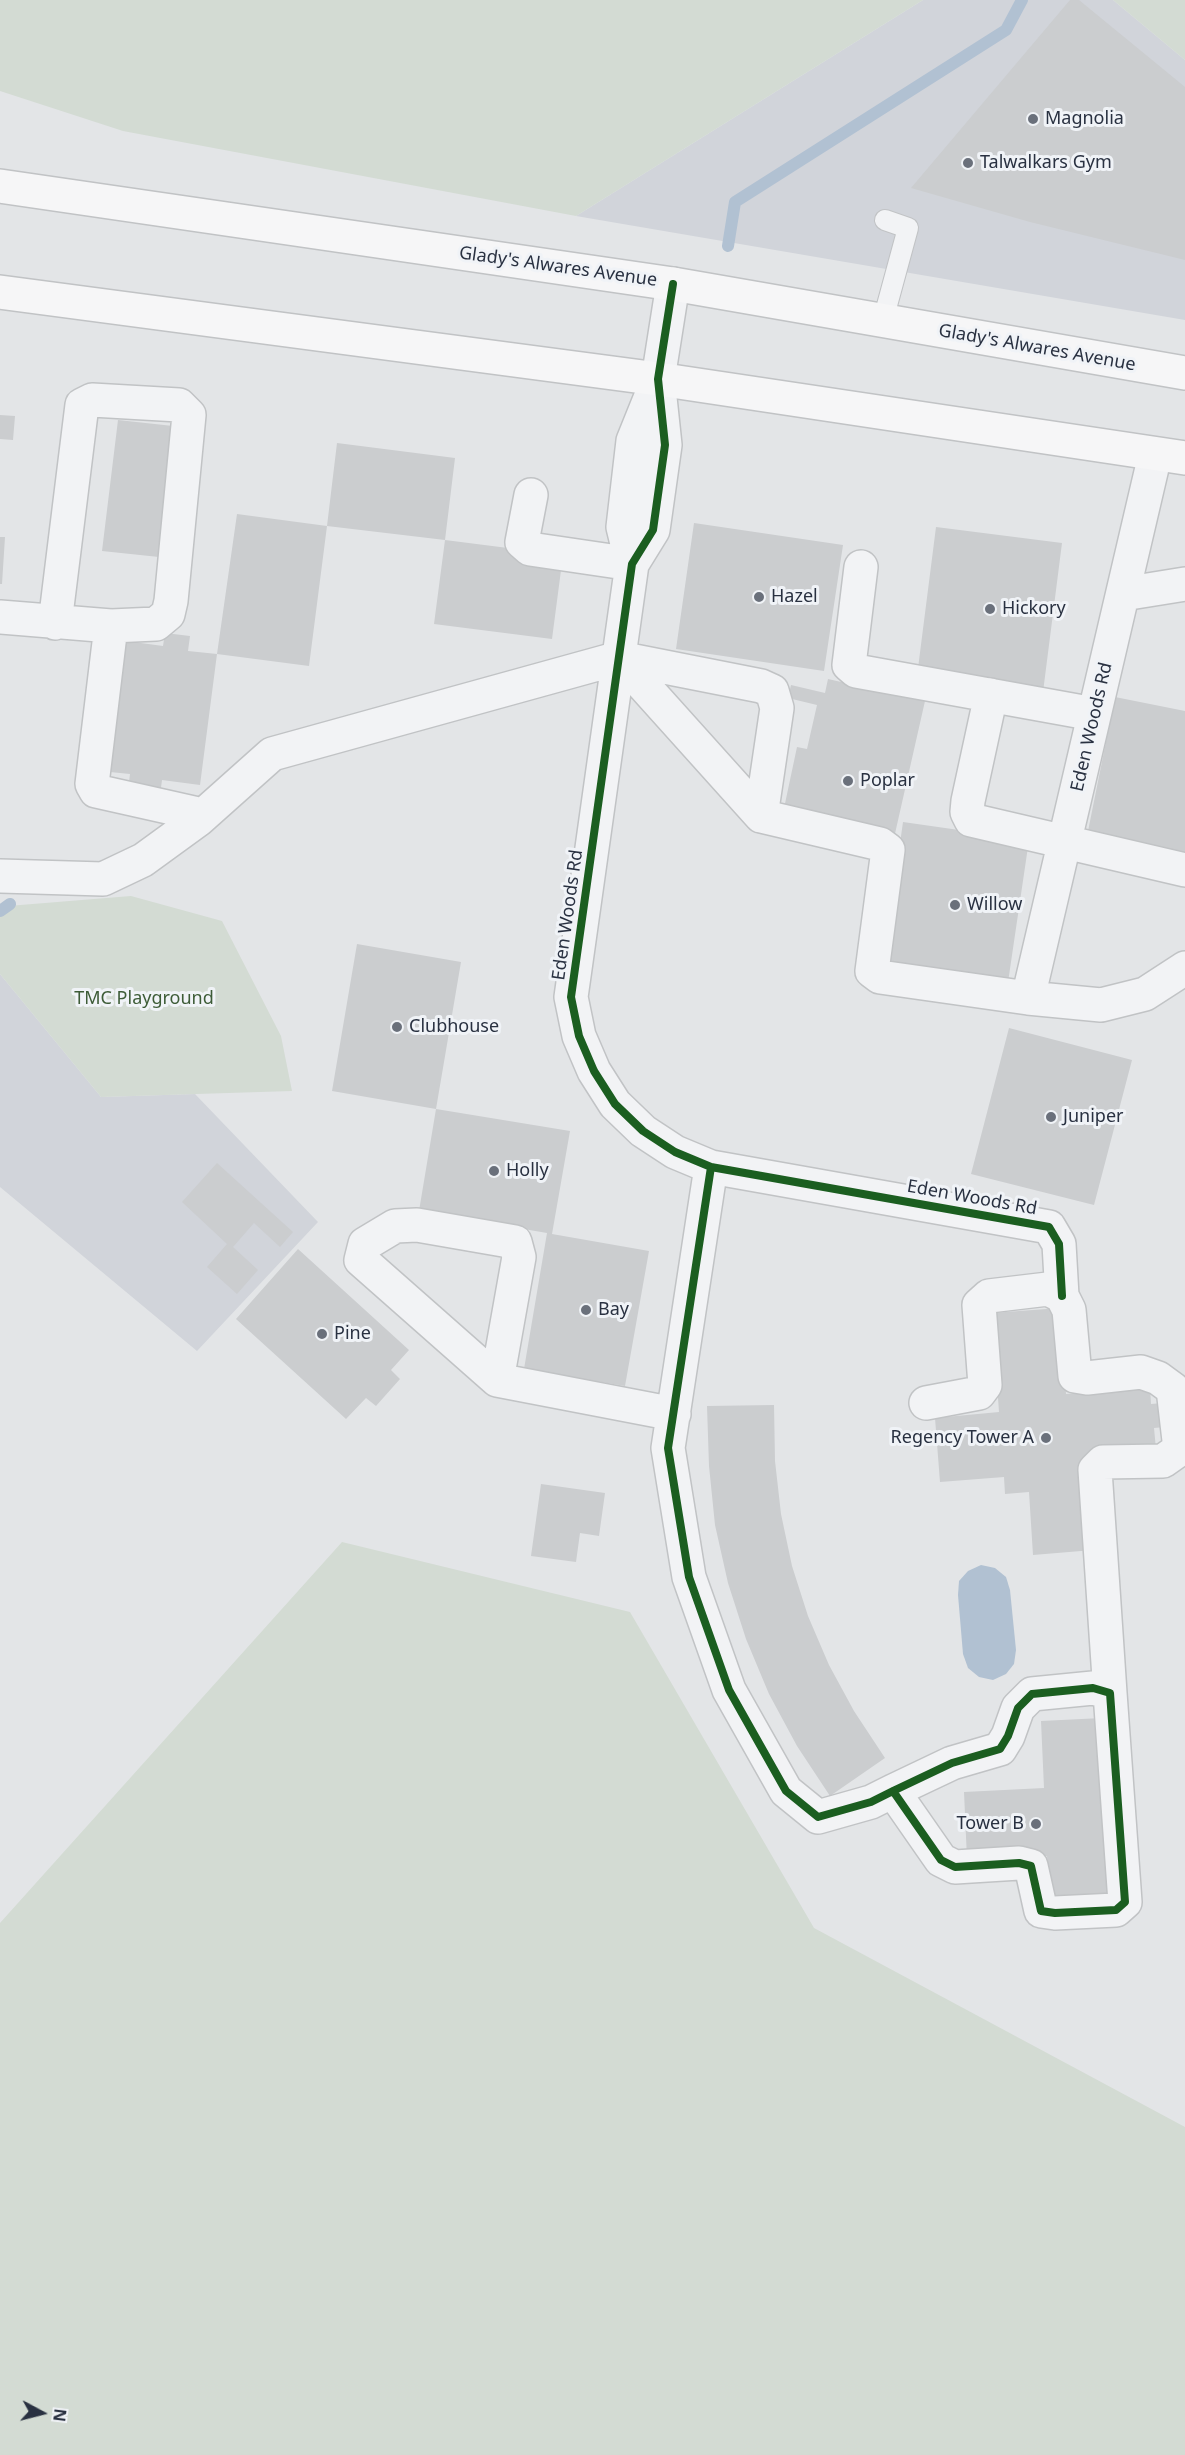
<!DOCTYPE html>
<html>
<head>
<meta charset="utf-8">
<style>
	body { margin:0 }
	#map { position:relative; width:1185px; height:2455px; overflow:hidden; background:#e3e5e7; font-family:"Noto Sans",sans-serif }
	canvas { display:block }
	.north { position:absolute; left:12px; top:2383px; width:60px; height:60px; -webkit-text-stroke:4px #f0f3f7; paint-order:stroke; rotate:97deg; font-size:16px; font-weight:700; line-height:24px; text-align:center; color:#293141 }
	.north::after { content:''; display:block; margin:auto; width:21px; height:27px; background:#293141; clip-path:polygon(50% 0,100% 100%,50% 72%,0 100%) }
</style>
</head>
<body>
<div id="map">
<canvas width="1185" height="2455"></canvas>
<div class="north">N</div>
</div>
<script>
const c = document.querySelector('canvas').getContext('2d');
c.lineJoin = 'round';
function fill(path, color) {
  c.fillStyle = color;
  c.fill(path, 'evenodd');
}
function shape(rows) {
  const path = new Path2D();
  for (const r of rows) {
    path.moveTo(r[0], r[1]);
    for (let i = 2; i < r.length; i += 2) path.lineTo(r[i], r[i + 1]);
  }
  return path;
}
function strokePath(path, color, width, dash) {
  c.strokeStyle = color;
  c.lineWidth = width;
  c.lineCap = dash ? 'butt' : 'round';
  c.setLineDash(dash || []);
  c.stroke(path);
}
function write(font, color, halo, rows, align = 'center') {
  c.font = font + ' "Noto Sans",sans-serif';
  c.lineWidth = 6;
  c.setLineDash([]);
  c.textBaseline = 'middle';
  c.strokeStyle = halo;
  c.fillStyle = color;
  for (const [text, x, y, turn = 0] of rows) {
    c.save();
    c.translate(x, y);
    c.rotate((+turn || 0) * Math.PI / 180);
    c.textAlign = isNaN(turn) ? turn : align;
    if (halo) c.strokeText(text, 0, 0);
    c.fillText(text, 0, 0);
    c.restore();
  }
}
const built = shape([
	[923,0,1113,0,1185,60,1185,320,576,216],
	[0,974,101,1097,195,1094,318,1222,197,1351,0,1187]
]);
const green = shape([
	[0,0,923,0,576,216,123,131,0,91],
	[1113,0,1185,0,1185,60],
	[131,896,222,921,281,1036,292,1091,101,1097,0,974,0,916,8,906],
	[342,1542,630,1612,814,1928,1185,2127,1185,2455,0,2455,0,1923]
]);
const water = shape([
	[981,1565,995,1568,1006,1577,1010,1590,1016,1650,1014,1664,1006,1674,993,1680,979,1677,968,1668,963,1654,958,1595,959,1581,968,1571]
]);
const stream = shape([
	[728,246,735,202,1006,30,1022,0],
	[0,911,10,904]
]);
const building = shape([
	[1070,0,1079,0,1185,87,1185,260,1030,222,911,188],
	[0,415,15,416,13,440,0,439],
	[118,420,173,426,159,557,102,551],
	[337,443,455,458,445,540,563,555,552,639,434,624,445,540,327,526,309,666,217,654,237,514,327,526],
	[694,523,843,545,824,671,676,649],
	[936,527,1062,543,1043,692,917,676],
	[0,537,5,537,2,584,0,584],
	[165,633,190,636,188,651,217,654,200,785,162,780,160,795,128,790,130,774,110,772,126,641,163,646],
	[828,679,925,701,894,838,783,813,797,747,807,749,817,705,788,698,791,685,825,693],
	[1115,697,1185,711,1185,860,1086,841],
	[903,822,1029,840,1007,989,882,971],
	[357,944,461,962,436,1109,570,1131,552,1234,649,1251,625,1386,524,1369,547,1233,419,1211,436,1109,332,1091],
	[1009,1028,1132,1060,1094,1205,971,1174],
	[217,1163,293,1232,280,1247,254,1223,233,1247,258,1270,237,1294,207,1267,227,1244,182,1202],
	[298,1249,409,1350,391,1370,400,1379,376,1406,366,1398,346,1419,236,1319],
	[1060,1308,1066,1394,1150,1387,1151,1404,1163,1403,1165,1427,1154,1428,1156,1449,1086,1455,1093,1550,1033,1555,1029,1492,1005,1494,1004,1477,940,1482,935,1418,999,1412,992,1313],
	[774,1405,775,1461,781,1514,792,1566,808,1616,829,1665,854,1711,885,1758,830,1796,797,1746,769,1694,746,1639,728,1583,715,1525,709,1466,707,1406],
	[541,1484,605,1493,599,1536,580,1533,576,1562,531,1556],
	[1102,1718,1110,1898,1050,1901,1047,1856,967,1859,964,1792,1044,1788,1041,1721]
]);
const service = shape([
	[883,320,908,228,885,220]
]);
const minor = shape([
	[673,284,658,379,665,445,653,530,632,564,571,997,579,1036,594,1071,615,1104,643,1131,675,1152,711,1167,1049,1227,1059,1244,1062,1296],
	[531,495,522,542,530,549,632,564],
	[632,564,623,527,633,441,656,384],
	[861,567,849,665,856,671,1094,714],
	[1123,594,1185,584],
	[0,617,111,626,92,784,96,791,203,815],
	[55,623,82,405,92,400,179,405,189,415,171,601,168,614,156,624,111,626],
	[619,658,761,816,880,844,888,850,872,971,880,977,1028,998,1101,1005,1145,994,1185,968],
	[991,695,968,801,967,812,971,820,1185,870],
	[0,876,103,879,143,860,198,820,272,754,619,658,761,686,772,691,777,708,761,816],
	[1028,998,1155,455],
	[711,1167,668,1448,689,1577,729,1690,786,1791,818,1817,871,1802,893,1791,952,1763,1000,1749,1008,1736,1018,1708,1032,1694,1093,1688,1110,1693,1125,1902,1116,1910,1055,1913,1041,1911,1031,1866,1019,1863,955,1867,941,1860,893,1791],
	[497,1380,361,1260,365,1244,395,1226,417,1225,515,1242,519,1257,497,1380,674,1414],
	[926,1403,979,1393,985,1385,979,1305,989,1296,1048,1289,1062,1296,1069,1310,1075,1376,1087,1378,1141,1372,1158,1378,1173,1389,1180,1449,1163,1461,1103,1462,1095,1470,1110,1693]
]);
const secondary = shape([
	[0,186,673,284,1185,373],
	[0,292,658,379,1185,458]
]);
const cycleway = shape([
	[673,284,658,379,665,445,653,530,632,564,571,997,579,1036,594,1071,615,1104,643,1131,675,1152,711,1167,1049,1227,1059,1244,1062,1296],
	[711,1167,668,1448,689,1577,729,1690,786,1791,818,1817,871,1802,893,1791,952,1763,1000,1749,1008,1736,1018,1708,1032,1694,1093,1688,1110,1693,1125,1902,1116,1910,1055,1913,1041,1911,1031,1866,1019,1863,955,1867,941,1860,893,1791]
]);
const markers = [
	[1033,119,6,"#6a707b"],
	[968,163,6,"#6a707b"],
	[759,597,6,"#6a707b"],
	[990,609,6,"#6a707b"],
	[848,781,6,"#6a707b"],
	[955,905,6,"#6a707b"],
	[397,1027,6,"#6a707b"],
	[1051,1117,6,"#6a707b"],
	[494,1171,6,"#6a707b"],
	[586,1310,6,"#6a707b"],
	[322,1334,6,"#6a707b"],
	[1046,1438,6,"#6a707b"],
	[1036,1824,6,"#6a707b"]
];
const poiNames = [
	["Magnolia",1045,119],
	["Talwalkars Gym",980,163],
	["Hazel",771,597],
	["Hickory",1002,609],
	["Poplar",860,781],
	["Willow",967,905],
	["Clubhouse",409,1027],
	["Juniper",1063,1117],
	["Holly",506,1171],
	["Bay",598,1310],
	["Pine",334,1334],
	["Regency Tower A",1034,1438,"right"],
	["Tower B",1024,1824,"right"]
];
const streetNames = [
	["Glady's Alwares Avenue",558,267,8],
	["Glady's Alwares Avenue",1037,348,10],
	["Eden Woods Rd",1092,727,-77],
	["Eden Woods Rd",568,915,-82],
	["Eden Woods Rd",972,1198,10]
];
const parkNames = [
	["TMC Playground",144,999]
];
fill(built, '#d1d4da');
fill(green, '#d3dbd3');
fill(water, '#b1c1d2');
strokePath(stream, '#b1c1d2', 12);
fill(building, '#cbcdcf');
strokePath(service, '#c1c3c5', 22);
strokePath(minor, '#c1c3c5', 36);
strokePath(secondary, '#c1c3c5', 36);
strokePath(service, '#f2f3f5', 20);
strokePath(minor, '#f2f3f5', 33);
strokePath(secondary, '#f6f6f7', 33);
strokePath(cycleway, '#1b5e20', 8);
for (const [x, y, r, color] of markers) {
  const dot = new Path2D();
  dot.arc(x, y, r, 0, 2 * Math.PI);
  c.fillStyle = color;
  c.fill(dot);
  strokePath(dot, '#f0f3f7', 2);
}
write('18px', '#293141', '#f0f3f7', poiNames, 'left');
write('18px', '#293141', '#f0f3f7', streetNames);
write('18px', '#3d5c37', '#f0f3f7', parkNames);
</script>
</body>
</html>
